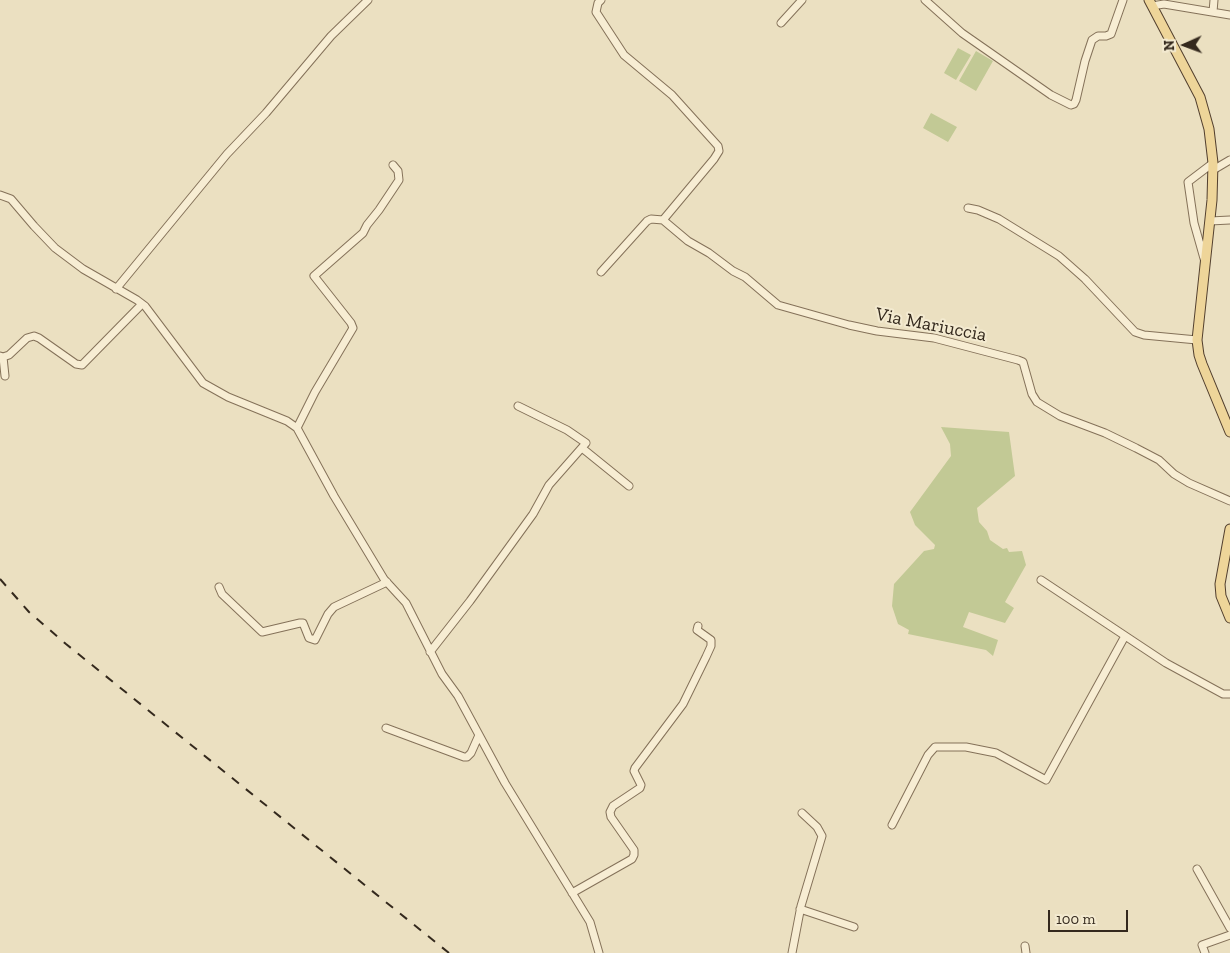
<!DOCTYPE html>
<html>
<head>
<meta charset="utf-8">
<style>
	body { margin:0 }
	#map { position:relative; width:1230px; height:953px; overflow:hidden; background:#ebe0c1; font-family:"Zilla Slab",serif }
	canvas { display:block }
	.north { position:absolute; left:1160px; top:20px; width:50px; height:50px; -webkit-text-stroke:4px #f3ead0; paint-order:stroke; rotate:268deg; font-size:14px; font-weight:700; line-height:20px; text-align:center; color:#34291d }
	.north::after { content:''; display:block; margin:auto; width:18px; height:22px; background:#34291d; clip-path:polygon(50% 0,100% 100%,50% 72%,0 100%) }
	.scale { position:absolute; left:1048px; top:910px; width:80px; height:22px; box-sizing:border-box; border:2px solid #34291d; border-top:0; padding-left:6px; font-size:15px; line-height:18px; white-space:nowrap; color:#34291d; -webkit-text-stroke:4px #f3ead0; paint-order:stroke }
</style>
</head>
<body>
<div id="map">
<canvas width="1230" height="953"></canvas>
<div class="north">N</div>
<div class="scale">100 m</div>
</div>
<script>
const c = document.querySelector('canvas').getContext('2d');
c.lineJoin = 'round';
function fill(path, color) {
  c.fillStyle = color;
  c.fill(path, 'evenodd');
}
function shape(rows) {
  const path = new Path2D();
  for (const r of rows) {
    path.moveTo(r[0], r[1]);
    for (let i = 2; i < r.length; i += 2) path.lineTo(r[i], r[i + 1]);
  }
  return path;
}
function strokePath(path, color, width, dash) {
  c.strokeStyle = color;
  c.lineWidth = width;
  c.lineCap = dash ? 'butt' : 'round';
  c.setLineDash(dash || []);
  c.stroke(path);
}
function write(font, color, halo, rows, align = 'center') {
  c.font = font + ' "Zilla Slab",serif';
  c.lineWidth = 4;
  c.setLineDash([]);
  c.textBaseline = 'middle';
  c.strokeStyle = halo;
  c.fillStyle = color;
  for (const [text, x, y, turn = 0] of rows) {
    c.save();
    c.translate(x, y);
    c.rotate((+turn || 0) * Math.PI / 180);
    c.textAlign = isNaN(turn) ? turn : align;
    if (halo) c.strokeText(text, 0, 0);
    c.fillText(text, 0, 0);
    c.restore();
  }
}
const green = shape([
	[958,48,971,55,956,80,944,73],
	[976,51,993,61,976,91,959,81],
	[931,113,957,127,948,142,923,128],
	[941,427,1009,432,1015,476,977,508,979,522,987,531,990,540,1003,549,1007,548,1009,552,1022,551,1026,565,1005,602,1014,608,1005,623,969,612,963,627,998,640,993,656,986,650,908,634,909,630,898,624,892,606,894,584,924,551,934,549,935,545,915,525,910,512,951,456,950,444]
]);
const minor = shape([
	[601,0,598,3,596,12,624,55,672,95,718,146,719,151,714,159,663,220],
	[925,0,962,33,1051,95,1071,105,1074,104,1076,100,1085,61,1092,40,1098,36,1106,36,1111,34,1123,0],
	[1152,6,1164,4,1230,15],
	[1213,12,1214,0],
	[781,23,802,0],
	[1213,170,1230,160],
	[0,195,11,199,34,226,55,248,83,269,137,300,145,306,203,383,228,397,287,421,297,428,334,496,384,579,406,603,442,674,458,696,505,783,590,922,599,953],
	[968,208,978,210,999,219,1059,256,1085,279,1135,332,1144,335,1197,340],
	[1210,221,1230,220],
	[1205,262,1194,223,1188,182,1213,163],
	[601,272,647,221,651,219,663,220,688,241,709,253,733,271,745,277,778,305,849,325,877,331,934,338,1018,360,1023,362,1032,394,1037,402,1060,416,1105,433,1136,448,1159,460,1174,474,1189,483,1230,501],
	[116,289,227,154,266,113,331,36,368,0],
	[0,356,3,357,5,376],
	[3,357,9,355,27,338,34,336,39,338,76,364,82,365,142,304],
	[297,428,315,392,353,328,351,323,314,276,363,233,367,225,379,210,399,180,398,171,393,165],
	[582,448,629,486],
	[1041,580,1166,663,1223,694,1230,694],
	[219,587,222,594,262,632,300,623,303,623,309,638,315,640,328,614,334,607,387,582],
	[430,652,470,601,533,514,549,485,586,443,567,430,518,406],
	[386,728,464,757,467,757,471,753,479,735],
	[892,825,928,755,935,747,966,747,996,753,1046,780,1125,636],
	[1197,869,1230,928],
	[572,893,632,859,634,855,634,850,611,817,610,812,613,806,640,788,641,785,634,771,635,768,683,704,706,657,711,646,711,640,697,630,698,626],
	[800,909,854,927],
	[1025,946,1026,953],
	[792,953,801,906,822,836,817,827,802,813],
	[1205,953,1202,945,1230,935]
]);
const major = shape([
	[1149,0,1200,97,1209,129,1213,163,1212,200,1197,340,1199,355,1202,364,1230,432],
	[1230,529,1220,584,1221,596,1230,618]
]);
const rail = shape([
	[0,579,29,612,66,644,449,953]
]);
const streetNames = [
	["Via Mariuccia",931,325,11]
];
fill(green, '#c2c995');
strokePath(minor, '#847159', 9);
strokePath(major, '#523f2e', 11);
strokePath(minor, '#f7edd3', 7);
strokePath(major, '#eed599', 9);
strokePath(rail, '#34291d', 2, [9, 9]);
write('19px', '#34291d', '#f3ead0', streetNames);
</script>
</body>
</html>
